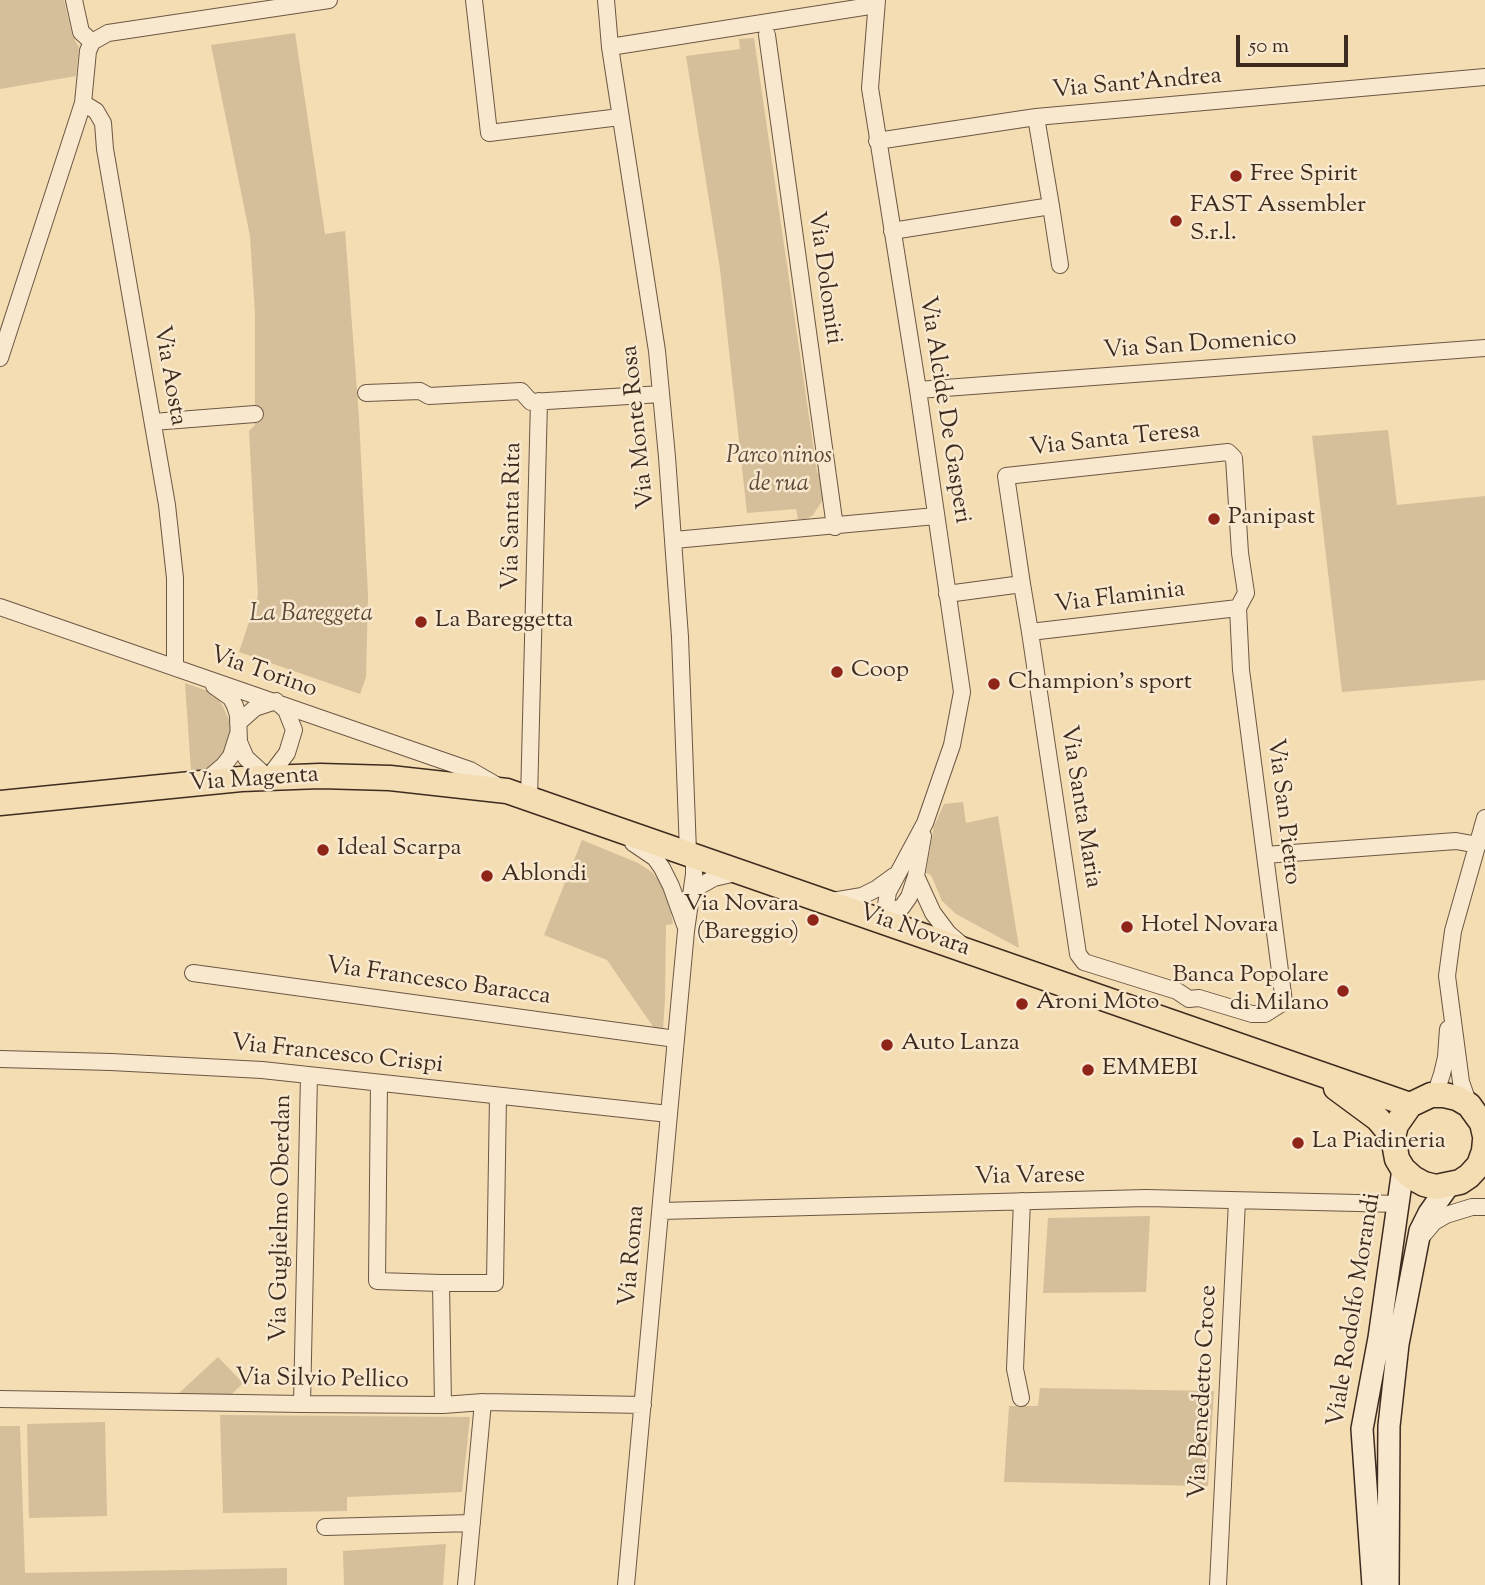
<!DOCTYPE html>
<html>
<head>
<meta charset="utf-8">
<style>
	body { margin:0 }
	#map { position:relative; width:1485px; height:1585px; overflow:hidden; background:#f4dcb3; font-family:"Sorts Mill Goudy",serif }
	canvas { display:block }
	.scale { position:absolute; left:1236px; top:35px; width:112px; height:32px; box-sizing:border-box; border:4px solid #3e2b1f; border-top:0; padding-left:9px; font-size:21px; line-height:24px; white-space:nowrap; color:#3e2b1f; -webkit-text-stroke:5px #f8e8ce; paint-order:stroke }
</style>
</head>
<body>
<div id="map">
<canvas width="1485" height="1585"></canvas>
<div class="scale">50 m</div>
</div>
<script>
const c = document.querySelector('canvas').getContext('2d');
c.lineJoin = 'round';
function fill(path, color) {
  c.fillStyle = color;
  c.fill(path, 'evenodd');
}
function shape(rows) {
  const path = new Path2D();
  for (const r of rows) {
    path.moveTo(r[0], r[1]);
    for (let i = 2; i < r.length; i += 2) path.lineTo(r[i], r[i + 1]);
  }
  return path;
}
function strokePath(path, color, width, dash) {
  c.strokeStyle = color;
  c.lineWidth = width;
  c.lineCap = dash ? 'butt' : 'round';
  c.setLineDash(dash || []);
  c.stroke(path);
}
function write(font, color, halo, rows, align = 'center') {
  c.font = font + ' "Sorts Mill Goudy",serif';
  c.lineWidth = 5;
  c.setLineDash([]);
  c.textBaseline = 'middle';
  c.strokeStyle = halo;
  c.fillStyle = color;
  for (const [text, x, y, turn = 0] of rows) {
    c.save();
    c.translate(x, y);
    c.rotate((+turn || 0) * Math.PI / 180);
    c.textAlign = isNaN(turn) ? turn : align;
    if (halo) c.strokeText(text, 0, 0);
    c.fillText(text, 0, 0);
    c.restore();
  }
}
const green = shape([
	[0,0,64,0,72,35,79,47,76,76,0,89],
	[295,33,325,234,345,231,359,418,368,595,366,677,360,694,239,652,258,595,249,431,255,425,255,313,250,236,211,45],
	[754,38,817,472,821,476,824,498,813,515,806,519,798,519,796,509,747,513,720,269,686,56,740,49,739,39],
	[1388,430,1397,505,1485,496,1485,680,1342,692,1312,436],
	[185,683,208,691,219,699,231,723,231,734,224,753,208,768,202,770,191,771],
	[963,802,966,823,998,816,1019,948,956,914,942,901,931,875,926,873,934,826,944,804],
	[582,840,638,863,652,872,661,883,669,900,673,924,666,925,665,1000,663,1030,654,1028,607,960,544,935],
	[1150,1216,1146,1292,1043,1293,1048,1218],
	[218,1357,243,1383,231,1395,179,1393],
	[1040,1388,1214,1391,1208,1486,1004,1482,1009,1406,1038,1406],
	[220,1415,470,1417,462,1492,347,1497,347,1511,223,1513],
	[105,1422,107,1516,29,1518,27,1424],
	[0,1426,20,1426,25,1573,287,1568,287,1585,0,1585],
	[446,1544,443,1585,344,1585,343,1551]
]);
const street = shape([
	[74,0,81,32,92,42],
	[474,0,489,133,620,117],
	[606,0,610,47,657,351,667,457,680,637,688,852],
	[877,0,870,88,918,390,962,692,952,745,925,823,888,892,886,905,889,914,900,927],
	[767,35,835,527],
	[92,42,108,33,329,0],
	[610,47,876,5],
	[83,103,96,111,103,123,105,149,167,505,175,578,175,667],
	[877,141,1036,117,1485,77],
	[1051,206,1060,265],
	[892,231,1051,206,1036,117],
	[0,358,83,103,88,51,92,42],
	[918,390,1485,348],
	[366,393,420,391,429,396,521,391,531,402,661,394],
	[153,422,255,414],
	[674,540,936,516],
	[947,594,1022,584],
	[0,607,470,770,496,785],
	[1030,632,1238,608,1241,670,1284,1002,1265,1014,1252,1014,1199,998,1189,999,1177,991,1084,962,1078,954,1030,632,1022,584,1006,476,1228,452,1234,458,1240,553,1246,593,1238,608],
	[214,686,231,698,235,706,238,715,239,742,246,758,268,778,287,753,294,730,286,710,278,703],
	[238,723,255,708,276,701],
	[204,782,224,765,231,756,238,734],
	[529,799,539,401],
	[633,843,655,858,662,868,671,886,685,925],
	[1265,855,1456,841,1478,845],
	[916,876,933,913,948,933,962,945],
	[692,894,696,888,714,878,736,873],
	[832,901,862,896,876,889,894,876],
	[879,916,902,907,909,897,916,876,923,836],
	[193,973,676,1039],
	[0,1059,111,1062,262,1070,669,1114],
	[379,1083,377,1281,441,1283],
	[1431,1095,1437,1089,1442,1074,1446,1057,1448,1029],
	[1469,1105,1461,1082,1447,976,1453,931,1485,818],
	[661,1211,1146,1198,1400,1204],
	[1423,1235,1434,1222,1446,1215,1472,1207,1485,1207],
	[1021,1398,1015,1369,1022,1201],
	[0,1399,302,1404,443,1405,483,1402,643,1405],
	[302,1404,309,1075],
	[443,1405,441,1283,495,1283,498,1096],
	[325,1527,472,1523],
	[466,1585,483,1402],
	[626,1585,669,1114,686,931,694,874,694,860,688,852],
	[1218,1585,1237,1201]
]);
const secondary = shape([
	[1373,1585,1362,1429,1379,1338,1403,1169],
	[1388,1585,1389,1426,1398,1344,1420,1231,1429,1213,1449,1185]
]);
const primary = shape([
	[0,803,241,779,320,776,390,778,507,791,1410,1105],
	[1336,1088,1378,1119,1393,1137],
	[1485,1136,1482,1123,1469,1105,1457,1098,1444,1095,1431,1095,1410,1105,1396,1125,1393,1137,1397,1159,1403,1169,1413,1178,1424,1184,1436,1187,1460,1182,1469,1176,1479,1165,1484,1151,1485,1140]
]);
const markers = [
	[1236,176,7,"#8f2418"],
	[1176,221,7,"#8f2418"],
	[1214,519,7,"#8f2418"],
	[421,622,7,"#8f2418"],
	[837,672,7,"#8f2418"],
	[994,684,7,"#8f2418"],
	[323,850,7,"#8f2418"],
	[487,876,7,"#8f2418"],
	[813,920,7,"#8f2418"],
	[1127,927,7,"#8f2418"],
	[1343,991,7,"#8f2418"],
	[1022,1004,7,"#8f2418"],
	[887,1045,7,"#8f2418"],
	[1088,1070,7,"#8f2418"],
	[1298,1143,7,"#8f2418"]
];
const streetNames = [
	["Via Sant'Andrea",1137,85,-5],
	["Via Dolomiti",823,278,82],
	["Via San Domenico",1200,346,-4],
	["Via Aosta",168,376,80],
	["Via Alcide De Gasperi",943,410,81],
	["Via Monte Rosa",640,427,-96],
	["Via Santa Teresa",1115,441,-6],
	["Via Santa Rita",514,516,-89],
	["Via Flaminia",1120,599,-7],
	["Via Torino",263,674,19],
	["Via Magenta",254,781,-4],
	["Via Santa Maria",1079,807,81],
	["Via San Pietro",1282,812,83],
	["Via Novara",914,932,19],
	["Via Francesco Baracca",438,983,8],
	["Via Francesco Crispi",337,1056,6],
	["Via Varese",1030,1178,-1],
	["Via Guglielmo Oberdan",283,1218,-89],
	["Via Roma",634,1256,-85],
	["Viale Rodolfo Morandi",1356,1310,-81],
	["Via Silvio Pellico",322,1381,1],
	["Via Benedetto Croce",1205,1392,-87]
];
const poiNames = [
	["Free Spirit",1250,176],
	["FAST Assembler",1190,207],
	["S.r.l.",1190,235],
	["Panipast",1228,519],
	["La Bareggetta",435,622],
	["Coop",851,672],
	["Champion's sport",1008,684],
	["Ideal Scarpa",337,850],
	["Ablondi",501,876],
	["Via Novara",799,906,"right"],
	["(Bareggio)",799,934,"right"],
	["Hotel Novara",1141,927],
	["Banca Popolare",1329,977,"right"],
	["di Milano",1329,1005,"right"],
	["Aroni Moto",1036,1004],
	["Auto Lanza",901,1045],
	["EMMEBI",1102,1070],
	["La Piadineria",1312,1143]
];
const parkNames = [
	["Parco ninos",779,458],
	["de rua",779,486],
	["La Bareggeta",311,616]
];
fill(green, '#d5be9a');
strokePath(street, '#6c5744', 18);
strokePath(secondary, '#3e2b1f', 24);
strokePath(primary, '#3e2b1f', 27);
strokePath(street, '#f8e8ce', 16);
strokePath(secondary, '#f8e8ce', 21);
strokePath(primary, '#f4dcb3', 24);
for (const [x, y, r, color] of markers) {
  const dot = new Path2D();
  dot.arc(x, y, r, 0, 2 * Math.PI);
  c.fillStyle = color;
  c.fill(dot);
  strokePath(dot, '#f8e8ce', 2.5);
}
write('24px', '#3e2b1f', '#f8e8ce', streetNames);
write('24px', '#3e2b1f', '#f8e8ce', poiNames, 'left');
write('italic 24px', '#5c4838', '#f8e8ce', parkNames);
</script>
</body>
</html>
